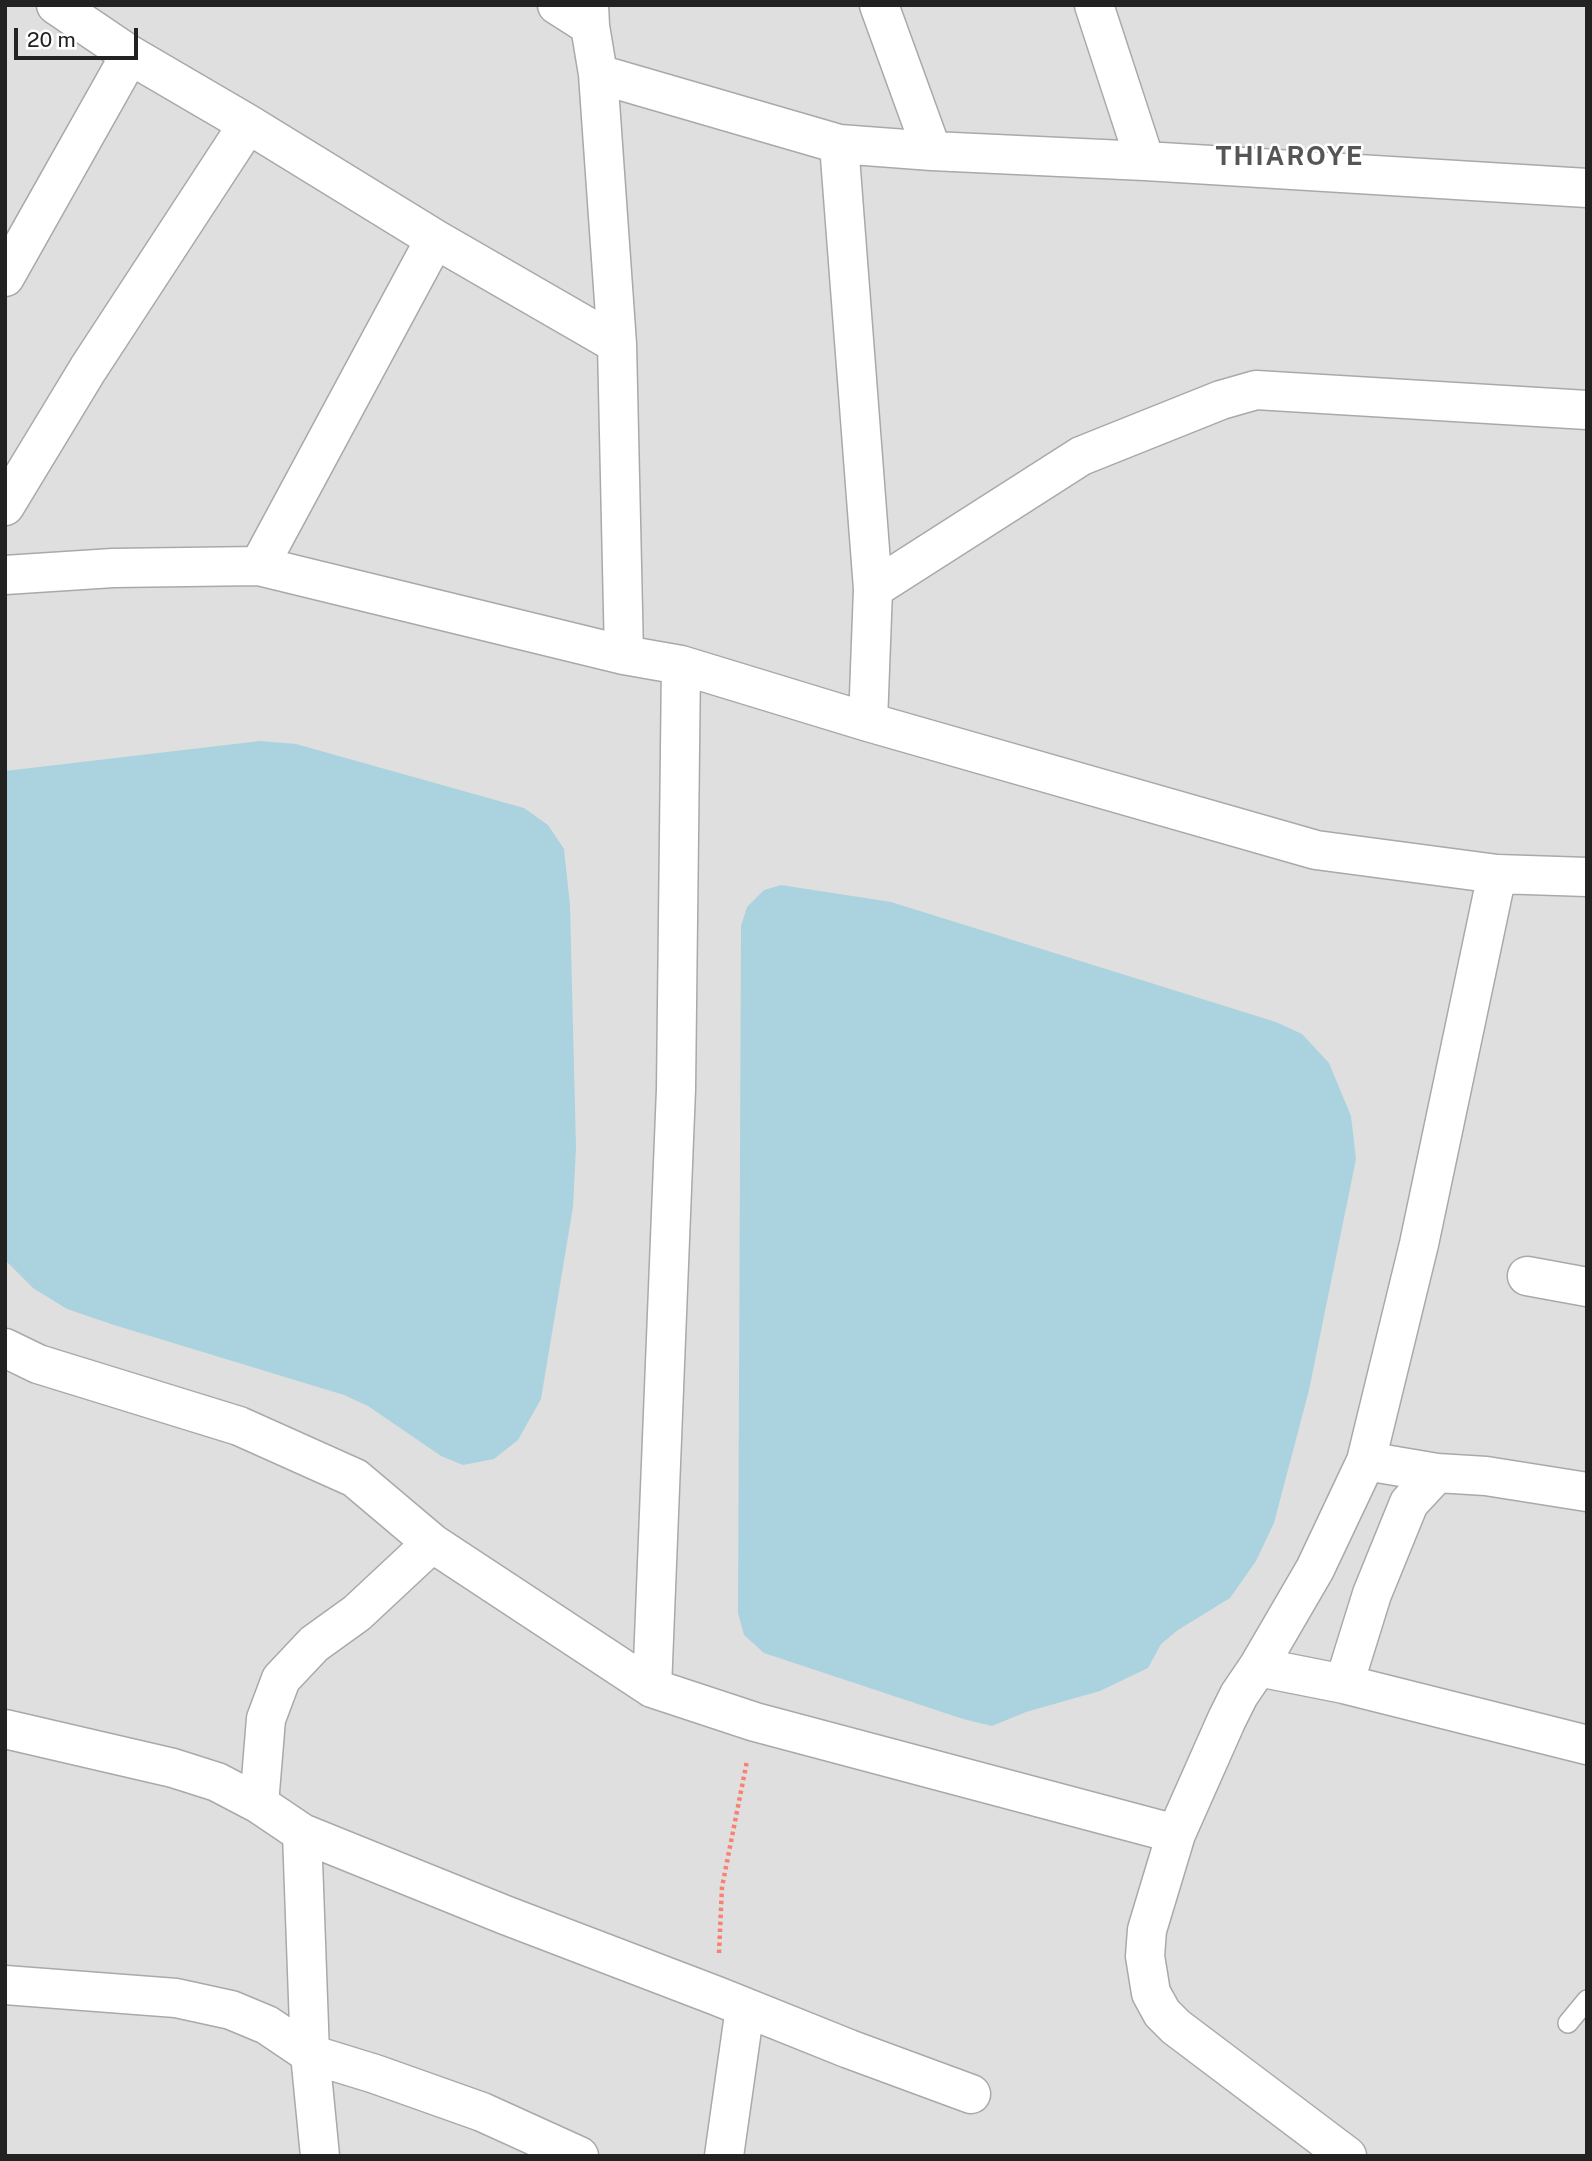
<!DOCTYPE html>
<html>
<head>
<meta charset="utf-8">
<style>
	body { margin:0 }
	#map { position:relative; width:1592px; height:2161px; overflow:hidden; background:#f2efe9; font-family:"Public Sans",sans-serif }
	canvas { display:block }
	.frame { position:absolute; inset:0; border:7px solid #222; pointer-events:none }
	.scale { position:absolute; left:14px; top:28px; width:124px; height:32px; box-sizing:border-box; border:4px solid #222; border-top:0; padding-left:9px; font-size:21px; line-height:24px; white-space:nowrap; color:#222; -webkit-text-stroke:5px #fff; paint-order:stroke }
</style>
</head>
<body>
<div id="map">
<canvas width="1592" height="2161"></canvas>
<div class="frame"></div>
<div class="scale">20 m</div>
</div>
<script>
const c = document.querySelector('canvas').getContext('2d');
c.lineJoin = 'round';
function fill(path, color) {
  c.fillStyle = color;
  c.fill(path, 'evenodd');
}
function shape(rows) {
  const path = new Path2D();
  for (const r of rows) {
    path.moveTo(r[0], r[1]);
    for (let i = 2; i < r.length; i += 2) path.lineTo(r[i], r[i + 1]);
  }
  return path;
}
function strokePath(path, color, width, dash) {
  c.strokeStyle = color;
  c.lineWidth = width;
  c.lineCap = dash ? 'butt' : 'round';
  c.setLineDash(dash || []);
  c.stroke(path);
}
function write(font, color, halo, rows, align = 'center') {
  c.font = font + ' "Public Sans",sans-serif';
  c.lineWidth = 5;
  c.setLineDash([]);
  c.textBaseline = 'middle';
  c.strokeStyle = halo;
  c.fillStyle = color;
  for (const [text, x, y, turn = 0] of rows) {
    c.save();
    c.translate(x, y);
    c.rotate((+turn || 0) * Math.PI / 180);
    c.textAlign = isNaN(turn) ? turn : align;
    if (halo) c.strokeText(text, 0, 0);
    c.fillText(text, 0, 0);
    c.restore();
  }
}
const residential = shape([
	[5,5,1587,5,1587,2156,5,2156]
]);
const water = shape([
	[260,741,296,744,524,808,548,825,564,849,570,905,576,1148,573,1207,541,1399,518,1440,494,1459,463,1465,441,1456,368,1406,344,1395,114,1325,67,1309,33,1288,5,1260,5,771],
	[781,885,891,902,1276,1022,1302,1034,1329,1063,1351,1116,1356,1159,1309,1390,1274,1523,1256,1561,1230,1598,1178,1630,1161,1644,1148,1668,1100,1691,1026,1712,992,1726,963,1719,764,1653,744,1635,738,1613,741,926,747,907,764,890]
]);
const path = shape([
	[719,1953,722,1887,747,1761]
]);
const service = shape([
	[1568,2023,1587,2000]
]);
const minor = shape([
	[56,5,130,55,248,124,435,239,617,344],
	[557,5,590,26],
	[589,5,590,26,598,74,617,344,624,655],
	[879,5,932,151],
	[1094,5,1145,161],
	[598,74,839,144,932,151,1145,161,1587,188],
	[839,144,873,589,868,722],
	[5,277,130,55],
	[5,506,88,369,248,124],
	[259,566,435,239],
	[5,575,113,568,259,566,624,655,681,665,868,722,1316,850,1497,874,1587,877],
	[873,589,1081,456,1221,400,1256,390,1587,410],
	[1527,1276,1587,1287],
	[5,1348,38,1364,239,1426,355,1478,432,1543,652,1688,755,1722,1176,1834],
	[1366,1461,1437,1473,1486,1476,1587,1492],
	[1258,1667,1344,1684,1587,1745],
	[1344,1684,1372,1594,1409,1503,1437,1473],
	[652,1688,676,1089,681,665],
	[5,1729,173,1768,217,1782,259,1804,302,1833,505,1915,717,1996,849,2049,971,2094],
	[259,1804,266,1719,281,1679,314,1644,357,1613,432,1543],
	[302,1833,310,2054,320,2156],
	[5,1985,176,1998,231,2010,267,2025,310,2054,375,2074,482,2112,579,2156],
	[724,2156,745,2008],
	[1347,2156,1176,2027,1162,2013,1151,1993,1145,1956,1147,1930,1176,1834,1227,1719,1239,1695,1258,1667,1315,1569,1366,1461,1419,1244,1497,874]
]);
const districtNames = [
	["THIAROYE",1290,157]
];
fill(residential, '#e0dfdf');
fill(water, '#aad3df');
strokePath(service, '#a9a9a9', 22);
strokePath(minor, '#a9a9a9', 41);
strokePath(path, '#fa8072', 4.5, [3.5, 3.5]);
strokePath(service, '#fff', 19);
strokePath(minor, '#fff', 38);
c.letterSpacing = '2px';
write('bold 26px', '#555', '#fff', districtNames);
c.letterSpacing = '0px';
</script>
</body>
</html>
